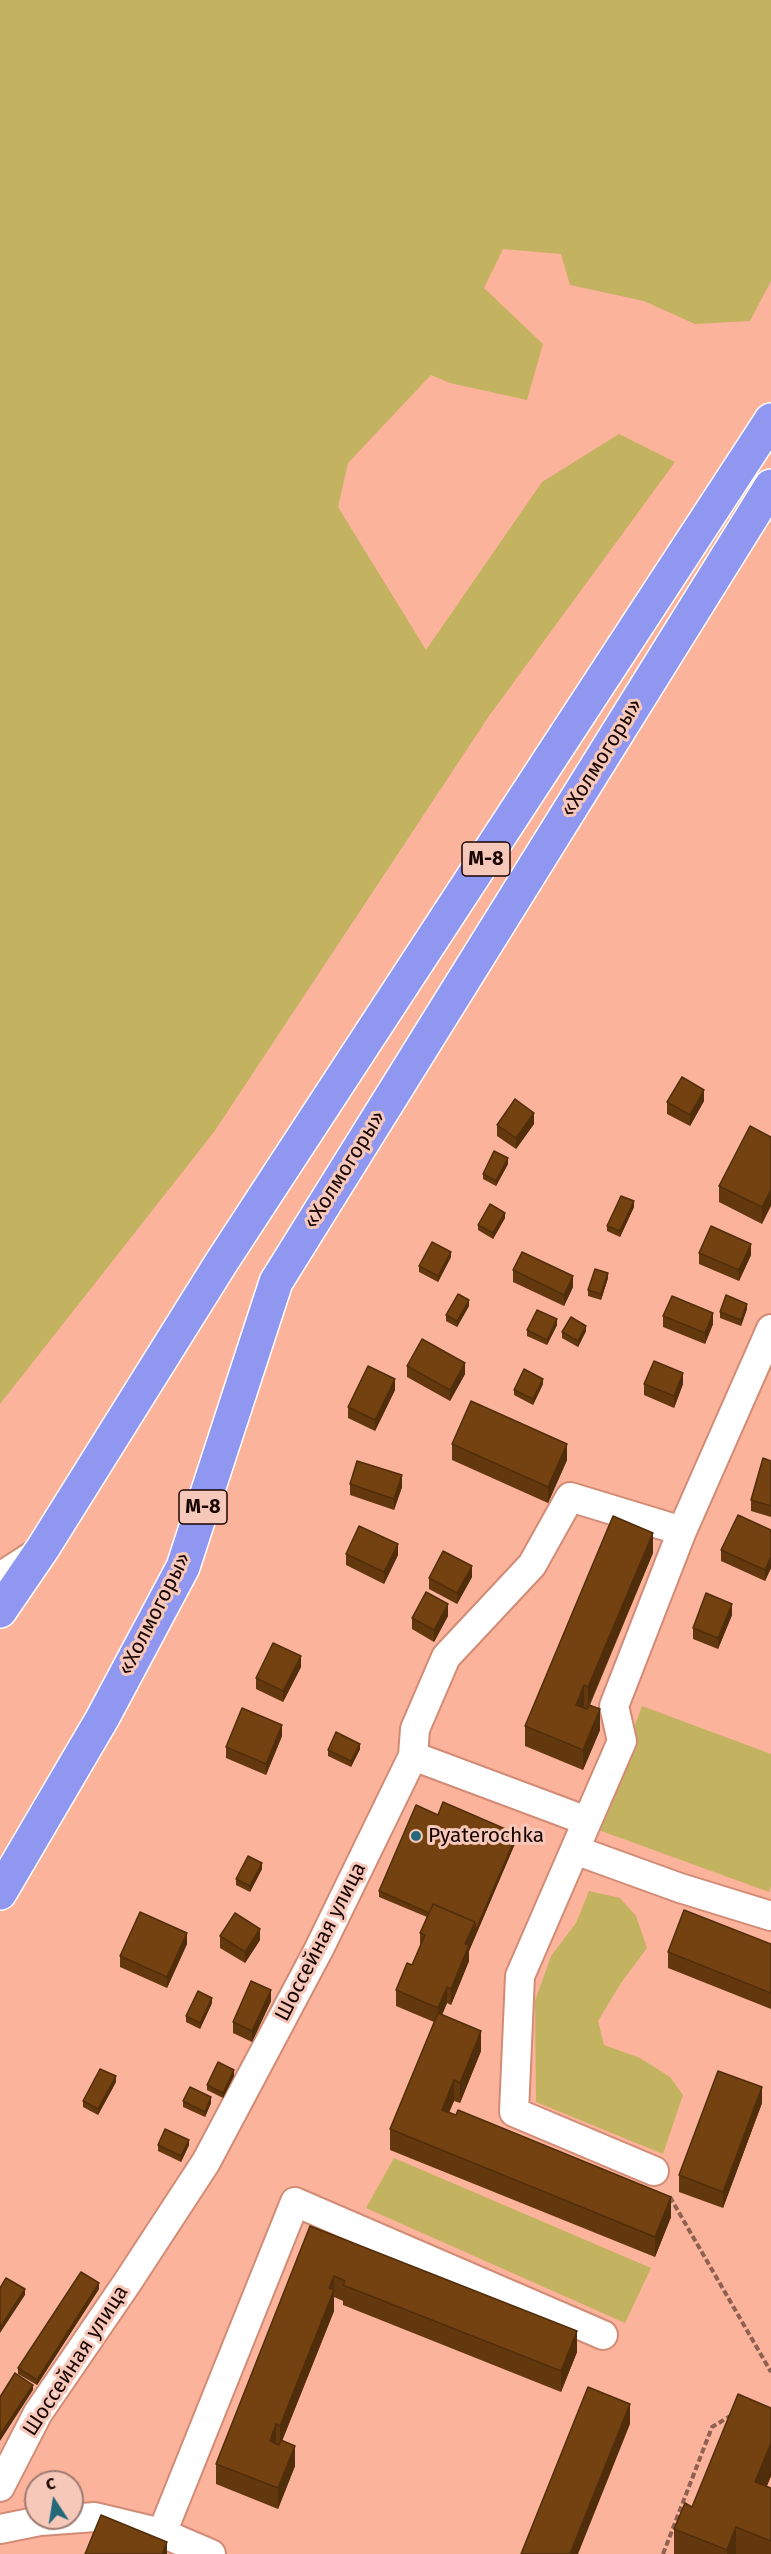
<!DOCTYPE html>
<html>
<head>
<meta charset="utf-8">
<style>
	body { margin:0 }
	#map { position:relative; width:771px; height:2554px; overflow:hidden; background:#fcb39b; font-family:"Fira Sans",sans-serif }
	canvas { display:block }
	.north { position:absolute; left:24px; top:2470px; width:60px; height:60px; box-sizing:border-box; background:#f6c8ba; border:2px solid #9e7a70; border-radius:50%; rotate:348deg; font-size:16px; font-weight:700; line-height:24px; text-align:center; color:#1a0400 }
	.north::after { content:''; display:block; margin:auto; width:21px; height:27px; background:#25687a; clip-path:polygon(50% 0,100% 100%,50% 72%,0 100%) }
</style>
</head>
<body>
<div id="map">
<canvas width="771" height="2554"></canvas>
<div class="north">С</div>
</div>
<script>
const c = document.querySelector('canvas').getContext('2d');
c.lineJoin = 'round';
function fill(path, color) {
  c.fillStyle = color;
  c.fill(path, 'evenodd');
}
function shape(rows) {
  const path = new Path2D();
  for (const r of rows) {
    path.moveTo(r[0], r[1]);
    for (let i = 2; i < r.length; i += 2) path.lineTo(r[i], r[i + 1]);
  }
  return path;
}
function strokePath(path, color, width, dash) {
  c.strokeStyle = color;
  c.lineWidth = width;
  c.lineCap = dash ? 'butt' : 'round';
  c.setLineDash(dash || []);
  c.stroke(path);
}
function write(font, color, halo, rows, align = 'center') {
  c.font = font + ' "Fira Sans",sans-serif';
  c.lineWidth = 6;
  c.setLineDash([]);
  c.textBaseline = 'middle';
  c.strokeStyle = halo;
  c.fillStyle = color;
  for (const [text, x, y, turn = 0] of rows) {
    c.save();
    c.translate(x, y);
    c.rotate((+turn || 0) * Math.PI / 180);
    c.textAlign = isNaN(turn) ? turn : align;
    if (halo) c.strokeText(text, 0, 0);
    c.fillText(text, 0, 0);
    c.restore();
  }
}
const green = shape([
	[0,0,771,0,771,281,750,321,695,324,644,301,570,285,561,254,503,249,484,288,543,344,527,400,450,383,431,375,348,463,338,507,426,650,542,482,619,434,675,462,489,716,214,1132,0,1404],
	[642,1706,771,1754,771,1887,769,1892,596,1829],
	[589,1891,620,1898,636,1916,647,1948,621,1983,598,2021,604,2045,640,2058,670,2077,683,2095,663,2154,536,2102,535,2001,551,1956,576,1923],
	[394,2158,651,2268,625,2323,366,2208]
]);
const path = shape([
	[670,2197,771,2372],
	[663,2554,712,2427,732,2415]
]);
const minor = shape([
	[0,1577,37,1553],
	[413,1756,587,1821],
	[575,1850,680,1888,771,1916],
	[654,2171,514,2112,520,1976,622,1741,614,1706,682,1531,771,1329],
	[0,2487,38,2413,127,2283,206,2162,319,1949,413,1756,415,1729,446,1657,532,1565,570,1497,682,1531],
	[0,2529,40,2521,95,2517,162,2533,211,2554],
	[162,2533,295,2202,603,2335]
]);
const highway = shape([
	[0,1611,43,1548,221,1263,771,420],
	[0,1893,102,1719,183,1567,276,1282,771,486]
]);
const wall = shape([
	[704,1101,690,1126,667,1114,667,1102],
	[534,1124,516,1149,497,1136,497,1125],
	[771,1137,762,1224,719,1202,719,1186],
	[508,1164,496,1186,483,1179,483,1174],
	[634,1207,620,1237,607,1231,607,1226],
	[505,1218,493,1239,478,1230,478,1225],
	[699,1253,751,1255,739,1281,699,1264],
	[451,1257,438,1282,419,1272,419,1266],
	[513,1270,573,1287,564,1306,513,1282],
	[608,1278,601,1300,588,1296,588,1290],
	[469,1306,457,1327,446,1321,446,1315],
	[747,1309,741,1326,720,1318,720,1312],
	[663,1316,713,1324,705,1344,663,1327],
	[557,1325,547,1345,527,1336,527,1330],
	[586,1331,578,1347,562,1338,562,1332],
	[407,1366,465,1374,450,1401,407,1377],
	[543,1384,533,1405,514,1395,514,1390],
	[644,1384,683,1384,674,1408,644,1395],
	[395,1390,375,1431,348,1418,348,1407],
	[452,1444,567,1460,548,1503,452,1460],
	[771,1461,771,1517,751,1511,751,1500],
	[350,1484,402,1487,394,1510,350,1495],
	[771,1530,771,1568,765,1581,721,1561,721,1550],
	[653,1553,590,1705,600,1730,583,1770,525,1746,525,1726],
	[346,1554,398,1555,384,1584,346,1565],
	[472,1577,457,1604,429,1589,429,1578],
	[732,1615,718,1649,693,1639,693,1628],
	[448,1616,434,1642,412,1629,412,1618],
	[301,1667,283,1702,256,1689,256,1678],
	[282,1736,266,1775,226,1758,226,1747],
	[360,1749,351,1767,328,1756,328,1750],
	[438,1815,517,1839,469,1951,469,1961,451,2005,447,2003,442,2015,481,2051,460,2103,454,2101,449,2112,671,2217,655,2257,390,2150,390,2129,434,2022,396,2006,396,1990,412,1965,420,1946,420,1933,427,1917,379,1897,379,1891],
	[262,1869,250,1892,236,1885,236,1879],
	[220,1936,260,1940,245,1963,220,1948],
	[187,1944,167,1988,120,1967,120,1956],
	[771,1944,771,2009,668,1968,668,1952],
	[271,2001,252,2042,233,2033,233,2022],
	[212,2003,200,2029,186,2022,186,2016],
	[234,2076,223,2098,207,2090,207,2085],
	[116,2082,98,2115,83,2107,83,2101],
	[183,2101,211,2103,205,2117,183,2107],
	[762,2103,723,2208,679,2192,679,2175],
	[158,2145,189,2145,181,2162,158,2151],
	[310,2226,577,2352,561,2392,343,2305,343,2301,334,2297,334,2311,282,2441,295,2466,278,2509,216,2484,216,2464],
	[99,2289,37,2385,18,2374,18,2368],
	[771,2408,771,2476,767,2486,771,2488,771,2554,674,2554,674,2529]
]);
const shadedWall = shape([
	[704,1090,704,1101,690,1126,690,1115],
	[534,1113,534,1124,516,1149,516,1138],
	[508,1158,508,1164,496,1186,496,1181],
	[771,1190,771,1206,762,1224,762,1207],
	[634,1201,634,1207,620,1237,620,1231],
	[505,1213,505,1218,493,1239,493,1233],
	[751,1244,751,1255,739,1281,739,1270],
	[451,1252,451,1257,438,1282,438,1276],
	[608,1273,608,1278,601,1300,601,1294],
	[573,1276,573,1287,564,1306,564,1295],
	[469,1300,469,1306,457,1327,457,1321],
	[747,1304,747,1309,741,1326,741,1320],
	[713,1313,713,1324,705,1344,705,1333],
	[557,1319,557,1325,547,1345,547,1340],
	[586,1326,586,1331,578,1347,578,1341],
	[465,1363,465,1374,450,1401,450,1390],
	[683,1373,683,1384,674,1408,674,1396],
	[395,1379,395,1390,375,1431,375,1420],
	[543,1379,543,1384,533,1405,533,1399],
	[567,1444,567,1460,548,1503,548,1487],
	[402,1475,402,1487,394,1510,394,1499],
	[653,1533,653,1553,588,1707,588,1687],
	[398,1544,398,1555,384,1584,384,1572],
	[771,1557,771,1568,765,1581,765,1570],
	[472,1566,472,1577,457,1604,457,1593],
	[448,1604,448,1616,434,1642,434,1630],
	[732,1604,732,1615,718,1649,718,1638],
	[301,1656,301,1667,283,1702,283,1691],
	[584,1685,584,1706,576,1725,576,1705],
	[600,1709,600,1730,583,1770,583,1750],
	[282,1725,282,1736,266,1775,266,1764],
	[360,1744,360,1749,351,1767,351,1761],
	[517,1834,517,1839,469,1951,469,1961,451,2005,451,1989,465,1944],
	[262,1863,262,1869,250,1892,250,1886],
	[260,1929,260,1940,245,1963,245,1952],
	[187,1933,187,1944,167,1988,167,1977],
	[447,1987,447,2003,438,2024,438,2008],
	[271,1990,271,2001,252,2042,252,2031],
	[212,1998,212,2003,200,2029,200,2023],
	[481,2031,481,2051,460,2103,460,2083],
	[234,2070,234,2076,223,2098,223,2093],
	[116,2076,116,2082,98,2115,98,2109],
	[454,2080,454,2101,442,2130,442,2110],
	[762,2087,762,2103,723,2208,723,2192],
	[211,2097,211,2103,205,2117,205,2112],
	[189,2140,189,2145,181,2162,181,2156],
	[671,2197,671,2217,655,2257,655,2237],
	[334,2276,334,2311,280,2446,280,2426],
	[99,2283,99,2289,37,2385,37,2380],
	[25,2289,25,2295,0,2333,0,2328],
	[577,2331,577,2352,561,2392,561,2371],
	[33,2385,33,2390,0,2441,0,2435],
	[630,2404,630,2424,578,2554,570,2554],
	[276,2424,276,2445,270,2441],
	[771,2443,771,2476,755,2514,755,2482],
	[295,2446,295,2466,278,2509,278,2488],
	[736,2527,736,2554,727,2554,727,2550],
	[167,2542,167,2554,162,2554]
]);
const building = shape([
	[682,1077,704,1090,690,1115,667,1102,682,1077],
	[515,1099,534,1113,516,1138,497,1125,515,1099],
	[750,1126,771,1137,771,1190,762,1207,719,1186,750,1126],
	[494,1151,508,1158,496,1181,483,1174,494,1151],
	[621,1196,634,1201,620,1231,607,1226,621,1196],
	[490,1204,505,1213,493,1233,478,1225,490,1204],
	[711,1226,751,1244,739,1270,699,1253,711,1226],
	[432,1242,451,1252,438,1276,419,1266,432,1242],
	[522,1252,573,1276,564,1295,513,1270,522,1252],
	[595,1269,608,1273,601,1294,588,1290,595,1269],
	[458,1294,469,1300,457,1321,446,1315,458,1294],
	[726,1295,747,1304,741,1320,720,1312,726,1295],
	[672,1296,713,1313,705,1333,663,1316,672,1296],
	[537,1310,557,1319,547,1340,527,1330,537,1310],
	[571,1317,586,1326,578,1341,562,1332,571,1317],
	[422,1339,465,1363,450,1390,407,1366,422,1339],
	[654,1361,683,1373,674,1396,644,1384,654,1361],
	[368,1366,395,1379,375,1420,348,1407,368,1366],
	[524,1369,543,1379,533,1399,514,1390,524,1369],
	[471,1401,567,1444,548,1487,452,1444,471,1401],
	[763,1458,771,1461,771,1506,751,1500,763,1458],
	[357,1461,402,1475,394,1499,350,1484,357,1461],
	[738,1515,771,1530,771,1557,765,1570,721,1550,738,1515],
	[613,1516,653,1533,588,1687,584,1685,576,1705,587,1709,589,1705,600,1709,583,1750,525,1726,613,1516],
	[359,1526,398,1544,384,1572,346,1554,359,1526],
	[443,1551,472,1566,457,1593,429,1578,443,1551],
	[426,1592,448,1604,434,1630,412,1618,426,1592],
	[706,1593,732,1604,718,1638,693,1628,706,1593],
	[273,1643,301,1656,283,1691,256,1678,273,1643],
	[242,1708,282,1725,266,1764,226,1747,242,1708],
	[336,1732,360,1744,351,1761,328,1750,336,1732],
	[443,1802,517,1834,475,1932,475,1922,433,1904,429,1913,379,1891,416,1805,438,1815,443,1802],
	[248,1856,262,1863,250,1886,236,1879,248,1856],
	[433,1904,475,1922,465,1944,469,1945,451,1989,447,1987,438,2008,396,1990,407,1963,412,1965,425,1935,420,1933,433,1904],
	[684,1910,771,1944,771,1993,668,1952,684,1910],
	[140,1912,187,1933,167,1977,120,1956,140,1912],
	[235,1913,260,1929,245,1952,220,1936,235,1913],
	[251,1981,271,1990,252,2031,233,2022,251,1981],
	[198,1991,212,1998,200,2023,186,2016,198,1991],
	[438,2013,481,2031,460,2083,454,2080,442,2110,456,2115,458,2110,671,2197,655,2237,390,2129,438,2013],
	[218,2062,234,2070,223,2093,207,2085,218,2062],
	[100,2069,116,2076,98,2109,83,2101,100,2069],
	[718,2071,762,2087,723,2192,679,2175,718,2071],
	[190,2087,211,2097,205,2112,183,2101,190,2087],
	[165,2129,189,2140,181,2156,158,2145,165,2129],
	[310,2226,577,2331,561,2371,343,2285,345,2281,334,2276,329,2288,334,2290,280,2426,276,2424,270,2441,279,2445,281,2440,295,2446,278,2488,216,2464,310,2226],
	[81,2272,99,2283,37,2380,18,2368,81,2272],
	[6,2278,25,2289,0,2328,0,2288,6,2278],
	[15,2373,33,2385,0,2435,0,2397,15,2373],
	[588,2387,630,2404,570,2554,521,2554,588,2387],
	[738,2394,771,2408,771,2443,755,2482,771,2488,771,2541,736,2527,727,2550,674,2529,685,2503,692,2507,738,2394],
	[101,2515,167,2542,162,2554,85,2554,101,2515]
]);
const markers = [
	[416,1836,6,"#25687a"]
];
const shields = [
	[486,859,48],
	[203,1507,48]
];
const shieldNames = [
	["М-8",486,859],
	["М-8",203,1507]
];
const streetNames = [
	["«Холмогоры»",602,758,-58],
	["«Холмогоры»",345,1170,-58],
	["«Холмогоры»",155,1614,-63],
	["Шоссейная улица",321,1942,-63],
	["Шоссейная улица",76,2361,-57]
];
const poiNames = [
	["Pyaterochka",428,1836]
];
fill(green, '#c3b25f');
strokePath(minor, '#d28b75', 32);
strokePath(highway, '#fff', 36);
strokePath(path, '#8f5f50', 4, [6, 3]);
strokePath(minor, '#fff', 28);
strokePath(highway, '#8f97f0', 33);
fill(wall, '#64380e');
fill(shadedWall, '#512e0b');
fill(building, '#744110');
strokePath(building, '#512e0b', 1.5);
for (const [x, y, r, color] of markers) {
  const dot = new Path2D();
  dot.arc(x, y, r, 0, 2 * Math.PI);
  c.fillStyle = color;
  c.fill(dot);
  strokePath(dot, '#f6c8ba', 2);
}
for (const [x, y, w] of shields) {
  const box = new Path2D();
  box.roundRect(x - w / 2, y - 17, w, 34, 4.5);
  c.fillStyle = '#f6c8ba';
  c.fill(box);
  strokePath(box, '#1a0400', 1.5);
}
write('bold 20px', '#1a0400', null, shieldNames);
write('21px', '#1a0400', '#f6c8ba', streetNames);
write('21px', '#1a0400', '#f6c8ba', poiNames, 'left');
</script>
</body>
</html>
